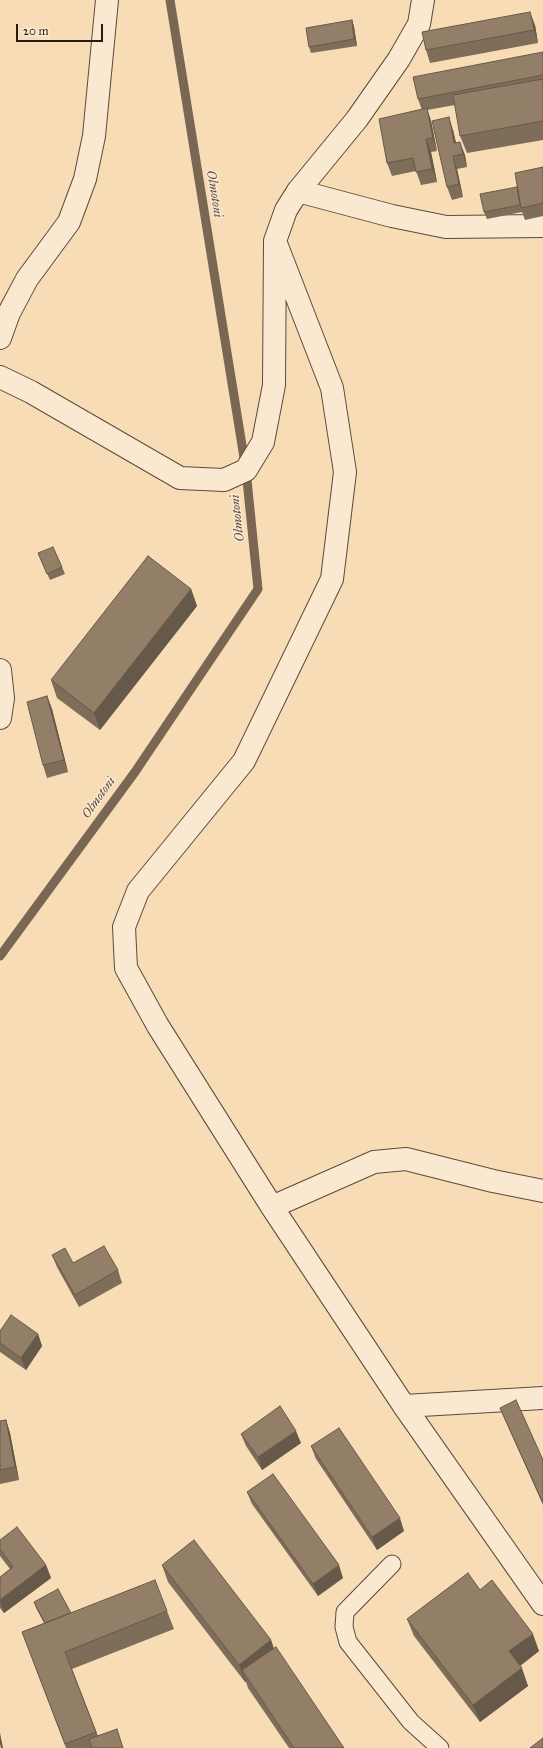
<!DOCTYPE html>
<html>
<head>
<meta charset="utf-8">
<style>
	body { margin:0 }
	#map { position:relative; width:543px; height:1748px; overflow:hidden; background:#f7dcb6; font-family:"IM FELL Great Primer",serif }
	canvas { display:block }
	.scale { position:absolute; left:16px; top:24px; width:87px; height:18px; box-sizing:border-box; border:2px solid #261b14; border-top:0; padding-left:5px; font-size:12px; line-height:14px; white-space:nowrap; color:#261b14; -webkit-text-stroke:3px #fae8d0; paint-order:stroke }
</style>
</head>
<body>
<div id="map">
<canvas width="543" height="1748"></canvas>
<div class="scale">20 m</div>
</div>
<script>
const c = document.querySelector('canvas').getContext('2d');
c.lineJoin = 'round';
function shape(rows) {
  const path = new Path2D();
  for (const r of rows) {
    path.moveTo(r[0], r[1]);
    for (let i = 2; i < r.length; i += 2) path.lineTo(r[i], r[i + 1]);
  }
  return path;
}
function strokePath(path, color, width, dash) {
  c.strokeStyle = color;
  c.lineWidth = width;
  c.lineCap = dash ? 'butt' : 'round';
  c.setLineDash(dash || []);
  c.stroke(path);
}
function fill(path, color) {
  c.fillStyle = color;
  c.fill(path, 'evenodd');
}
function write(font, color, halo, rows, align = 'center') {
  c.font = font + ' "IM FELL Great Primer",serif';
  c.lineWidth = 3;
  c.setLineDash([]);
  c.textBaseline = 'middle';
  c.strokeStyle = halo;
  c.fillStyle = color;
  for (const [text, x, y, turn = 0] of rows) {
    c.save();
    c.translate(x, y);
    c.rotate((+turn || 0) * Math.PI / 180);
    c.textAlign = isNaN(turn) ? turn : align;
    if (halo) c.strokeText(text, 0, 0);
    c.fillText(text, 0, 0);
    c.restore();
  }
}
const stream = shape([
	[0,956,135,772,258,589,246,470,170,0]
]);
const lane = shape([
	[392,1564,345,1612,344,1627,348,1642,411,1722,440,1748]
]);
const street = shape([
	[298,191,392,216,446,227,543,226],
	[275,241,332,388,345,472,332,579,244,761,138,891,124,927,126,968,158,1026,272,1207,404,1406,543,1604],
	[0,338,9,313,27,279,69,222,85,179,94,136,107,0],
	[0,377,31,392,180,478,224,480,246,470,263,442,274,385,275,241,286,210,298,191,357,119,399,59,419,24,423,0],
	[0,670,3,698,0,718],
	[272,1207,374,1162,406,1159,493,1181,543,1191],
	[404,1406,543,1398]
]);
const wall = shape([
	[352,20,354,27,357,46,311,53,309,47],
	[535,25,538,43,430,63,426,50],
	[543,52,543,140,467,153,460,136,455,105,427,110,431,121,437,151,431,152,437,182,421,185,416,171,392,176,387,163,422,110,418,99],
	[453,130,456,143,465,155,467,167,457,169,463,197,452,200,447,187],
	[543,167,543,216,525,220,522,212,487,219,484,212],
	[38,553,62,567,65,574,50,580],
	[191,589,197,606,100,730,57,698,51,680],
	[47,696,52,709,68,772,47,778,43,765],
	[52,1255,73,1263,118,1270,122,1283,79,1307,57,1267],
	[0,1331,38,1334,42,1346,26,1370,0,1352],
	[500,1408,543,1460,543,1505,505,1420],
	[6,1420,10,1433,19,1480,0,1484,0,1421],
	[241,1434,301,1443,262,1470,246,1446],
	[311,1446,404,1531,377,1550,316,1459],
	[247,1492,343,1578,318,1596,252,1504],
	[0,1540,46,1565,51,1578,4,1613,0,1608,0,1577,10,1569,0,1556],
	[162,1565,271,1640,274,1649,344,1748,289,1748,248,1688,246,1682,245,1682,168,1582],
	[480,1590,539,1651,520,1666,528,1686,480,1722,414,1636,407,1619],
	[34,1602,71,1613,167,1611,174,1629,72,1669,98,1736,123,1748,66,1748,22,1632,44,1623,36,1608]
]);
const shadedWall = shape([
	[530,12,535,25,538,43,534,30],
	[352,20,354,27,357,46,354,39],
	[427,108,431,121,437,151,433,138],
	[449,117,453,130,459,156,454,143],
	[426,139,431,152,437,182,432,169],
	[460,142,465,155,467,167,463,154],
	[453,156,457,169,463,197,459,184],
	[191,589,197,606,100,730,94,713],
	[47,696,52,709,68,772,64,760],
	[38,1334,42,1346,26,1370,21,1358],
	[6,1420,10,1433,19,1480,15,1467],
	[296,1431,301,1443,262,1470,258,1457],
	[400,1518,404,1531,377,1550,372,1537],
	[46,1565,51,1578,4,1613,0,1602,0,1600],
	[339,1565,343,1578,318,1596,313,1584],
	[533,1634,539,1651,516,1669,509,1651],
	[271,1640,277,1658,242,1670,246,1682,245,1682,239,1665],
	[522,1668,528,1686,480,1722,473,1705],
	[0,1733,3,1748,1,1748,0,1744]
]);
const building = shape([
	[530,12,534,30,426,50,422,32,530,12],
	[352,20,354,39,309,47,306,28,352,20],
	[543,52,543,75,418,99,413,77,543,52],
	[543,79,543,121,460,136,453,95,543,79],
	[427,108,433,138,426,139,432,169,416,172,413,158,387,163,379,119,427,108],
	[449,117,454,143,460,142,463,154,453,156,459,184,447,187,432,121,449,117],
	[543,167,543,203,521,208,515,173,543,167],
	[517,187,520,205,484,212,480,194,517,187],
	[53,547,62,567,47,574,38,553,53,547],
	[148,556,191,589,94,713,51,680,148,556],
	[47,696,64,760,43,765,27,702,47,696],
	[104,1246,118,1270,75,1295,52,1255,65,1248,73,1263,104,1246],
	[11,1315,38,1334,21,1358,0,1343,0,1331,11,1315],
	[516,1400,543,1460,543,1503,500,1408,516,1400],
	[280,1406,296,1431,258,1457,241,1434,280,1406],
	[6,1420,15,1467,0,1470,0,1421,6,1420],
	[339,1428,400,1518,372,1537,311,1446,339,1428],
	[273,1474,339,1565,313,1584,247,1492,273,1474],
	[17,1527,46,1565,0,1600,0,1577,13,1567,0,1549,0,1540,17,1527],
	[194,1540,271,1640,239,1665,162,1565,194,1540],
	[468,1573,480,1590,492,1580,533,1634,509,1651,522,1668,473,1705,407,1619,468,1573],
	[155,1580,167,1611,65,1652,96,1732,65,1744,22,1632,155,1580],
	[58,1589,71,1613,45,1623,34,1602,58,1589],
	[276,1647,344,1748,294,1748,242,1670,276,1647],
	[117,1729,123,1748,92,1748,89,1739,117,1729],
	[543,1738,543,1748,530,1748,543,1738]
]);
const waterNames = [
	["Olmotoni",214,194,81],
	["Olmotoni",238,518,-96],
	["Olmotoni",99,798,-54]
];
strokePath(stream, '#796754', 9);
strokePath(lane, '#5a4b3c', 19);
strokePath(street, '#5a4b3c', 24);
strokePath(lane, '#fae8d0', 17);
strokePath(street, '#fae8d0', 22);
fill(wall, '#7e6d59');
fill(shadedWall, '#675949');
fill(building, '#937f68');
strokePath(building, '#675949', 1);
write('italic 13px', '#5d4e3f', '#fae8d0', waterNames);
</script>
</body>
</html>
